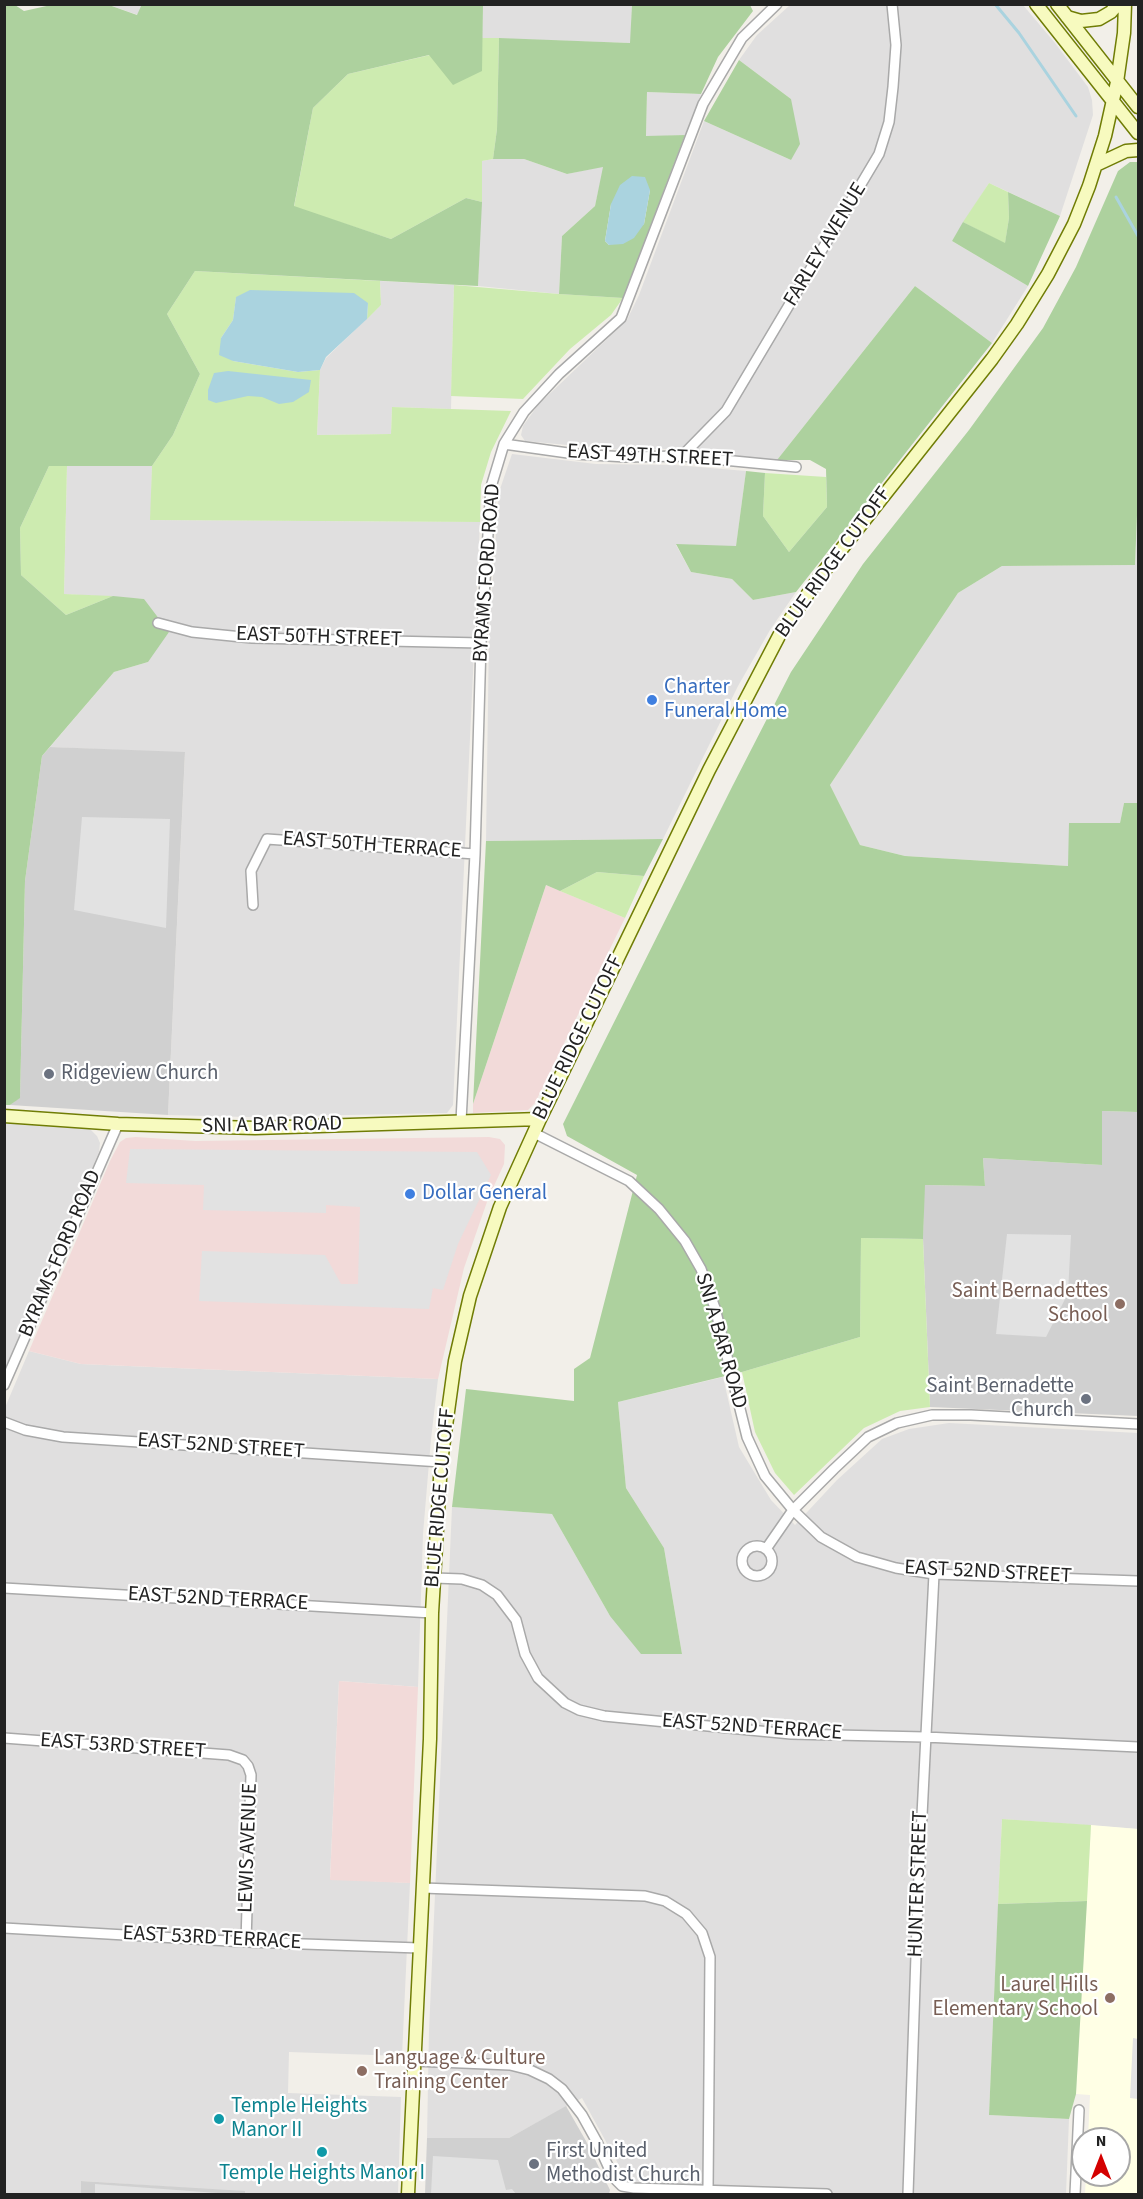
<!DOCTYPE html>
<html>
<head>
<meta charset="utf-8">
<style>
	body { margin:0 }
	#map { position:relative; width:1143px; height:2199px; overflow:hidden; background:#f2efe9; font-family:"Source Sans 3",sans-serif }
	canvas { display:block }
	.frame { position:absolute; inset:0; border:6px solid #222; pointer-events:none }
	.north { position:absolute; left:1071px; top:2127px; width:60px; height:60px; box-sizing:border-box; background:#fff; border:2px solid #a7a7a7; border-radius:50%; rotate:0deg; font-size:16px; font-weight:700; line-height:24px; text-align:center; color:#222 }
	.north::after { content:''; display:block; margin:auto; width:21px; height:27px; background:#d40000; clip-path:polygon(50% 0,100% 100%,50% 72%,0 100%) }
</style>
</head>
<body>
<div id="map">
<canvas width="1143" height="2199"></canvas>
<div class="frame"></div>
<div class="north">N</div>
</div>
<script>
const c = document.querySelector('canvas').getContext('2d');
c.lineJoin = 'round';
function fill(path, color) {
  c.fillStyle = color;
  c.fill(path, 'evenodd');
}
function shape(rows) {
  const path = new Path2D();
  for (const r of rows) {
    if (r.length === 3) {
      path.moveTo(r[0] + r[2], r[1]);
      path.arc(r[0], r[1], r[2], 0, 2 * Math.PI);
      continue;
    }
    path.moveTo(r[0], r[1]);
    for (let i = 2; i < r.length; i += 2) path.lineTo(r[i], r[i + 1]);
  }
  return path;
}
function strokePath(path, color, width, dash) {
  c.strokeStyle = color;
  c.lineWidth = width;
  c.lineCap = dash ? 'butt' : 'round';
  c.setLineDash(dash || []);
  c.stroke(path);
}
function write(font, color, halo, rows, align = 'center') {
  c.font = font + ' "Source Sans 3",sans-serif';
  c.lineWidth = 4.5;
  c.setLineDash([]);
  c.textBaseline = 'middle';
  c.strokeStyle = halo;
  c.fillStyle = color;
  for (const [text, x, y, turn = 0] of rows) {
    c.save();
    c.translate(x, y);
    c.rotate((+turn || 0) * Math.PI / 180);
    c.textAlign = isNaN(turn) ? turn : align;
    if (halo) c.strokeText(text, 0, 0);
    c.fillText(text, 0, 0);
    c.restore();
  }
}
const residential = shape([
	[109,5,142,5,138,15],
	[483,5,632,5,631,43,482,38],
	[790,5,1023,5,1055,43,1088,87,1092,100,1093,115,1060,216,989,183,952,241,1028,286,992,343,915,286,777,460,721,456,670,449,620,450,525,441,521,435,523,426,538,405,627,320,639,295,704,121,791,160,791,99,739,60,757,35],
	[647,92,701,94,685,135,646,137],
	[493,159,524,159,567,174,604,166,595,206,562,236,559,294,478,286,482,161],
	[380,281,454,285,451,409,392,407,391,434,317,435,320,370,326,358,381,305],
	[512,454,596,464,675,465,746,471,736,547,676,545,691,572,732,579,753,600,796,592,770,630,738,686,663,839,486,841,489,634,499,492],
	[67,466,152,466,151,520,480,522,453,1105,447,1113,247,1117,168,1115,185,753,50,747,114,672,148,662,144,599,64,594],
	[1138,491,1138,803,1124,803,1120,823,1068,866,905,856,860,845,830,785,958,593,1002,566,1135,565],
	[5,1122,80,1126,90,1129,97,1136,100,1143,99,1152,5,1375],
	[29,1351,81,1364,438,1379,431,1439,423,1534,418,1687,339,1681,330,1879,410,1883,402,2056,289,2052,288,2093,401,2097,398,2194,245,2194,245,2192,82,2181,81,2194,5,2194,4,1410],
	[723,1377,739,1447,771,1500,795,1525,837,1480,882,1439,909,1429,949,1423,1138,1433,1138,1829,1002,1819,989,2115,1069,2119,1066,2194,630,2194,630,2178,621,2169,582,2098,509,2138,427,2138,429,2031,452,1507,552,1514,610,1616,682,1654,664,1548,626,1488,618,1402]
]);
const commercial = shape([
	[546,885,625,918,535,1103,528,1110,473,1113,473,1104],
	[136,1137,195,1141,489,1137,500,1139,505,1145,504,1164,488,1199,464,1268,438,1379,81,1364,29,1351,110,1161,120,1142,126,1138],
	[339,1681,418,1687,410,1883,330,1880]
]);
const education = shape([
	[1091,1825,1138,1829,1138,2194,1085,2194,1086,2175,1119,2175,1119,2139,1088,2139,1090,2095,1076,2094]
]);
const religious = shape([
	[50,747,185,752,168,1115,10,1105,20,1097,25,881,42,756],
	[1102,1111,1138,1112,1138,1416,930,1407,923,1239,924,1185,985,1186,983,1158,1102,1165],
	[566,2106,586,2141,610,2190,609,2194,425,2194,427,2138,509,2138],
	[81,2181,245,2191,245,2194,81,2194]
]);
const grass = shape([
	[482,38,499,38,497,129,493,159,482,161,482,202,466,198,391,239,294,207,313,108,348,74,430,55,482,71],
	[989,183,1008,192,1009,218,1005,244,963,222],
	[195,271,380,281,381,305,367,319,368,303,236,298,233,320,221,338,233,361,298,372,320,370,317,435,391,434,392,407,511,411,491,452,481,485,480,522,150,520,152,466,173,435,200,374,167,314],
	[454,285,559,294,623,298,611,315,570,349,523,399,451,396],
	[49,466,67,466,64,594,113,596,66,615,21,575,20,528],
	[765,473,826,477,827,507,789,552,763,516],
	[597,872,644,876,625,918,560,891],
	[861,1238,923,1239,930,1407,900,1411,864,1428,794,1495,775,1473,755,1432,742,1372,860,1337],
	[1002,1819,1091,1825,1087,1901,998,1904]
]);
const forest = shape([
	[142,4,483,5,482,71,453,85,429,55,348,74,313,108,294,206,391,239,466,198,482,202,478,286,195,271,167,314,200,374,173,435,152,466,49,466,20,528,21,575,66,615,113,596,144,599,169,632,148,662,114,672,42,756,25,881,20,1098,10,1105,5,1105,5,5,15,5,24,11,51,5,109,5,137,15],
	[632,5,750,5,753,11,718,57,701,94,647,92,646,136,685,135,623,298,559,294,562,236,595,206,603,167,567,174,524,159,493,159,497,129,499,38,630,43],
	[650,190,644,224,609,245,605,241,611,204],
	[739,60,791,99,800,144,791,160,704,121],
	[1130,162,1138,162,1138,491,1135,565,1002,566,958,593,830,785,860,845,905,856,1068,866,1069,823,1120,823,1124,803,1138,803,1138,1112,1102,1111,1102,1165,983,1158,985,1186,925,1185,923,1239,861,1238,860,1337,742,1372,618,1402,626,1488,664,1548,682,1654,641,1654,610,1616,552,1514,452,1507,466,1389,574,1401,574,1369,590,1358,637,1175,567,1136,563,1124,733,785,791,672,863,564,969,430,1043,328,1076,267,1118,171],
	[1008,192,1060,216,1028,286,952,241,963,222,1005,243,1009,218],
	[915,286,992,343,796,592,753,600,732,579,691,572,676,544,736,546,746,471,765,473,763,516,789,552,827,507,826,469,810,460,777,460],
	[663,839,644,876,597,872,560,891,546,885,473,1104,486,841],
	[1087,1901,1076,2094,1069,2119,989,2115,998,1904]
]);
const parking = shape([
	[82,817,170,819,166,928,74,910],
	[130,1149,477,1152,491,1175,458,1244,443,1290,433,1288,429,1309,199,1301,202,1251,325,1255,341,1284,358,1284,360,1207,326,1205,326,1213,203,1210,204,1185,126,1183],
	[1007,1234,1071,1235,1068,1293,1046,1337,996,1334],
	[1133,2038,1138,2039,1138,2099,1130,2098],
	[433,2156,498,2160,506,2190,512,2189,516,2194,431,2194],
	[95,2184,231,2194,95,2194]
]);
const water = shape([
	[632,176,645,177,650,190,644,224,634,238,623,244,609,245,605,241,611,204,620,185],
	[250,290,354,293,368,303,367,319,326,357,320,370,298,372,233,361,219,355,221,338,233,320,236,297],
	[228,371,311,380,309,392,293,402,279,404,262,397,248,396,216,403,208,400,208,390,214,373]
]);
const stream = shape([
	[995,4,1019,33,1076,116],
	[1116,197,1138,236]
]);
const minor = shape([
	[504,444,575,454,626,457,682,456,796,467],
	[682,456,726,411,879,154,889,122,893,87,896,45,892,4],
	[158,623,192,632,252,638,481,643],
	[253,905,251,871,267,839,475,854],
	[461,1121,475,854,481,643,491,487,504,444,524,412,559,374,621,318,703,104,742,38,777,4],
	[534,1133,629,1181,659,1209,685,1241,701,1269,715,1308,747,1437,765,1476,793,1510,821,1537,857,1557,896,1568,934,1574,1138,1581],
	[4,1385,118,1124],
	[4,1422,25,1430,63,1437,441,1462],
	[757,1561,15],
	[766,1549,793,1510,834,1469,868,1437,897,1423,932,1415,971,1415,1138,1424],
	[434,1578,462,1579,482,1585,497,1595,516,1620,525,1654,538,1678,565,1703,579,1710,604,1716,791,1734,925,1737,1138,1747],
	[4,1588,432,1613],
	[4,1738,229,1755,243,1760,248,1766,251,1775,246,1942],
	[422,1888,645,1896,665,1901,686,1914,702,1933,710,1957,708,2190],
	[4,1928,246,1942,419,1948],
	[414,2061,510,2065,530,2070,549,2079,562,2089,582,2115,597,2142,613,2177,622,2186,634,2188,827,2194],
	[908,2194,918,1896,934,1574],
	[1075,2194,1079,2110]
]);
const secondary = shape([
	[1036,4,1138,133],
	[1057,4,1138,107],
	[1067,17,1081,21,1099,19,1111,12,1118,4],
	[1096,165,1126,151,1138,150],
	[4,1116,118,1124,255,1128,540,1119],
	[408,2194,430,1739,432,1613,441,1462,455,1361,470,1296,500,1207,540,1119,709,770,780,634,821,575,992,359,1017,324,1048,274,1074,224,1089,186,1105,136,1117,82,1124,33,1125,4]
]);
const markers = [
	[652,700,6,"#3f7fe0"],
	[49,1074,6,"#6b7280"],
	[410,1194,6,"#3f7fe0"],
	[1120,1304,6,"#8d6e63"],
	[1086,1399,6,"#6b7280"],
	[1110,1998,6,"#8d6e63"],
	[362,2071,6,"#8d6e63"],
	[219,2119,6,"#0f9aa8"],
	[322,2152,6,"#0f9aa8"],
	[534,2164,6,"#6b7280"]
];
const streetNames = [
	["FARLEY AVENUE",826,245,-59],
	["EAST 49TH STREET",650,457,3],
	["BLUE RIDGE CUTOFF",834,563,-54],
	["BYRAMS FORD ROAD",488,573,-86],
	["EAST 50TH STREET",319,638,2],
	["EAST 50TH TERRACE",372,846,4],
	["BLUE RIDGE CUTOFF",579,1038,-64],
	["SNI A BAR ROAD",272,1126,-1],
	["BYRAMS FORD ROAD",61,1254,-67],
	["SNI A BAR ROAD",720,1341,74],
	["EAST 52ND STREET",221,1447,4],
	["BLUE RIDGE CUTOFF",441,1498,-85],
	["EAST 52ND STREET",988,1573,3],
	["EAST 52ND TERRACE",218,1600,3],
	["EAST 52ND TERRACE",752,1728,4],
	["EAST 53RD STREET",123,1747,4],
	["LEWIS AVENUE",249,1848,-88],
	["HUNTER STREET",919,1884,-88],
	["EAST 53RD TERRACE",212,1939,3]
];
const shopNames = [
	["Charter",664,688],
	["Funeral Home",664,712],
	["Dollar General",422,1194]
];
const worshipNames = [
	["Ridgeview Church",61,1074],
	["Saint Bernadette",1074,1387,"right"],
	["Church",1074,1411,"right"],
	["First United",546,2152],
	["Methodist Church",546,2176]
];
const educationNames = [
	["Saint Bernadettes",1108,1292],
	["School",1108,1316],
	["Laurel Hills",1098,1986],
	["Elementary School",1098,2010],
	["Language & Culture",374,2059,"left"],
	["Training Center",374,2083,"left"]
];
const cultureNames = [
	["Temple Heights",231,2107],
	["Manor II",231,2131],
	["Temple Heights Manor I",322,2174,"center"]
];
fill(residential, '#e0dfdf');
fill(commercial, '#f2dad9');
fill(education, '#ffffe5');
fill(religious, '#d0d0d0');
fill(grass, '#cdebb0');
fill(forest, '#add19e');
fill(parking, '#e2e2e2');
fill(water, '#aad3df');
strokePath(stream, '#aad3df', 3);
strokePath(minor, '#a9a9a9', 12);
strokePath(secondary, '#707d05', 15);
strokePath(minor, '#fff', 9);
strokePath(secondary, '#f7fabf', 12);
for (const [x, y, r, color] of markers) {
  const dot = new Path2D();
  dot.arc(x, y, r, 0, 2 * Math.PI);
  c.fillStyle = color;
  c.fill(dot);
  strokePath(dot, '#fff', 2);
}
write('21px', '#222', '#fff', streetNames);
write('21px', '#366cbe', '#fff', shopNames, 'left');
write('21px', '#5b616d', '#fff', worshipNames, 'left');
write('21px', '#785e54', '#fff', educationNames, 'right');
write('21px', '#0d838f', '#fff', cultureNames, 'left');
</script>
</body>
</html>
